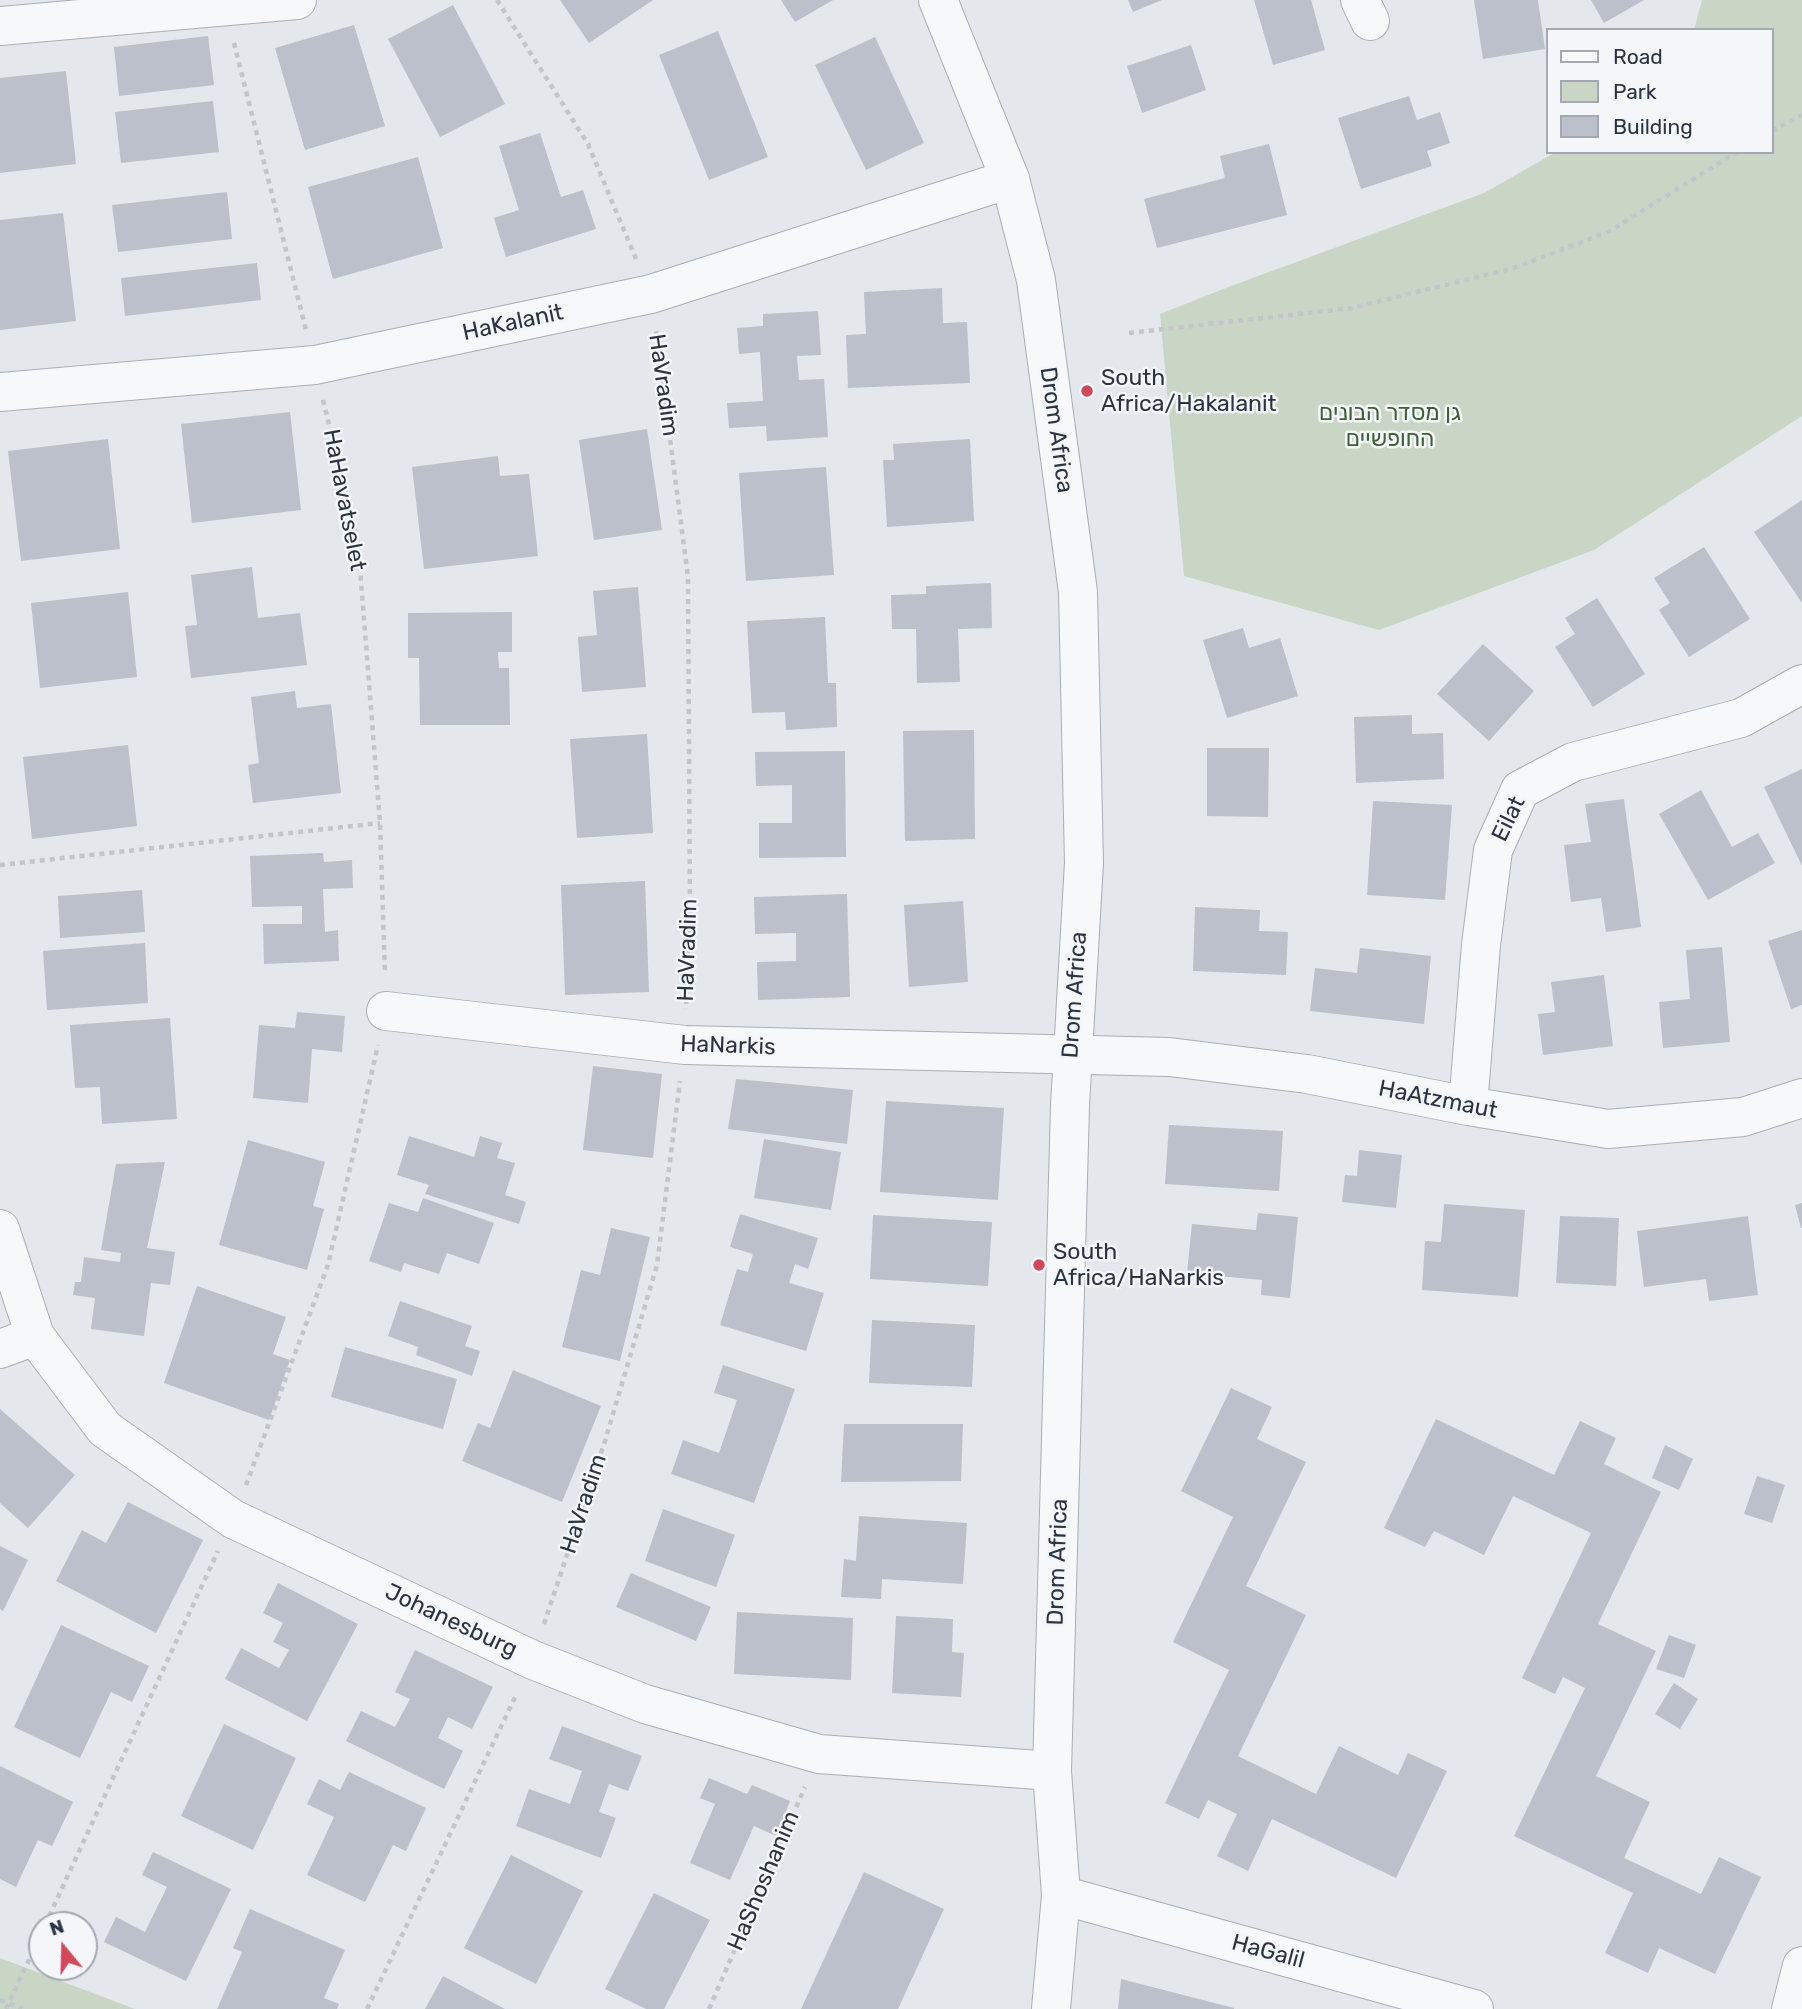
<!DOCTYPE html>
<html>
<head>
<meta charset="utf-8">
<style>
	body { margin:0 }
	#map { position:relative; width:1802px; height:2009px; overflow:hidden; background:#e4e7ec; font-family:Rubik,sans-serif }
	canvas { display:block }
	.legend { position:absolute; left:1546px; top:28px; width:228px; height:126px; box-sizing:border-box; background:#f4f6f9; border:2px solid #a4a8b1; margin:0; padding:9px 12px; list-style:none; font-size:21px; color:#2b3445 }
	.legend li { display:flex; align-items:center; gap:14px; height:35px }
	.legend b { width:35px; border:2px solid #a4a8b1 }
	.north { position:absolute; left:28px; top:1911px; width:70px; height:70px; box-sizing:border-box; background:#f4f6f9; border:2px solid #a4a8b1; border-radius:50%; rotate:341deg; font-size:19px; font-weight:700; line-height:28px; text-align:center; color:#2b3445 }
	.north::after { content:''; display:block; margin:auto; width:24px; height:32px; background:#d1495b; clip-path:polygon(50% 0,100% 100%,50% 72%,0 100%) }
</style>
</head>
<body>
<div id="map">
<canvas width="1802" height="2009"></canvas>
<ul class="legend">
<li><b style="height:9px;background:#f7f8fa"></b>Road</li>
<li><b style="height:19px;background:#c9d6c5"></b>Park</li>
<li><b style="height:19px;background:#bbc0ca"></b>Building</li>
</ul>
<div class="north">N</div>
</div>
<script>
const c = document.querySelector('canvas').getContext('2d');
c.lineJoin = 'round';
function fill(path, color) {
  c.fillStyle = color;
  c.fill(path, 'evenodd');
}
function shape(rows) {
  const path = new Path2D();
  for (const r of rows) {
    path.moveTo(r[0], r[1]);
    for (let i = 2; i < r.length; i += 2) path.lineTo(r[i], r[i + 1]);
  }
  return path;
}
function strokePath(path, color, width, dash) {
  c.strokeStyle = color;
  c.lineWidth = width;
  c.lineCap = dash ? 'butt' : 'round';
  c.setLineDash(dash || []);
  c.stroke(path);
}
function write(font, color, halo, rows, align = 'center') {
  c.font = font + ' Rubik,Heebo,sans-serif';
  c.lineWidth = 5;
  c.setLineDash([]);
  c.textBaseline = 'middle';
  c.strokeStyle = halo;
  c.fillStyle = color;
  for (const [text, x, y, turn = 0] of rows) {
    c.save();
    c.translate(x, y);
    c.rotate((+turn || 0) * Math.PI / 180);
    c.textAlign = isNaN(turn) ? turn : align;
    if (halo) c.strokeText(text, 0, 0);
    c.fillText(text, 0, 0);
    c.restore();
  }
}
const green = shape([
	[1702,0,1802,0,1802,416,1594,550,1379,630,1184,576,1160,314,1231,286,1484,193,1556,152,1772,152,1772,30,1694,30],
	[0,1958,135,2009,0,2009]
]);
const building = shape([
	[560,0,653,0,589,43],
	[781,0,833,0,795,22],
	[1128,0,1162,0,1133,12],
	[1254,0,1311,0,1325,50,1273,65],
	[1474,0,1538,0,1545,49,1483,59],
	[1591,0,1644,0,1604,23],
	[453,5,505,104,440,137,388,39],
	[354,25,385,126,305,150,275,48],
	[718,31,768,157,709,180,659,55],
	[208,36,214,85,119,96,114,47],
	[875,37,924,143,866,170,815,65],
	[1191,45,1206,90,1142,113,1127,66],
	[66,71,76,164,0,173,0,78],
	[1409,96,1417,120,1440,112,1450,143,1427,151,1432,166,1361,189,1338,118],
	[213,101,219,152,121,163,115,112],
	[540,133,561,197,583,190,596,229,506,257,494,218,519,210,499,146],
	[1269,144,1287,215,1157,248,1144,199,1225,178,1220,156],
	[418,157,443,248,333,279,308,187],
	[227,192,232,239,118,252,112,205],
	[63,213,76,321,0,330,0,220],
	[257,263,261,300,125,316,121,278],
	[942,288,943,323,967,322,970,383,848,388,846,335,866,334,864,292],
	[818,311,821,355,797,356,799,380,824,379,828,437,767,441,766,426,729,428,727,403,763,401,760,352,739,354,737,328,763,326,763,314],
	[290,412,301,510,192,523,181,424],
	[647,429,662,530,594,540,579,440],
	[108,439,120,549,21,561,8,451],
	[970,439,974,521,887,527,883,460,894,460,893,444],
	[498,456,500,476,529,474,538,556,424,569,412,467],
	[826,467,834,575,746,581,739,473],
	[1802,500,1802,603,1754,532],
	[1704,547,1750,619,1689,657,1659,610,1670,603,1654,578],
	[252,567,258,618,300,613,307,665,191,678,185,626,197,625,191,575],
	[991,583,992,628,958,629,960,682,917,683,916,629,892,629,891,595,926,594,926,586],
	[638,587,646,687,582,692,578,637,597,635,593,591],
	[128,592,137,677,40,688,31,603],
	[1597,598,1645,674,1593,707,1555,647,1575,634,1565,618],
	[512,612,512,652,498,652,499,668,509,668,510,725,420,725,419,658,408,658,408,613],
	[825,617,828,683,836,683,837,727,786,730,785,712,752,713,747,621],
	[1243,628,1249,648,1280,638,1298,696,1227,718,1203,640],
	[1483,644,1534,691,1489,741,1437,694],
	[295,691,297,708,331,704,341,793,253,803,248,765,259,763,251,697],
	[1412,715,1412,734,1443,733,1444,779,1356,783,1354,717],
	[974,730,975,839,905,841,903,731],
	[647,734,653,833,577,838,570,739],
	[128,745,137,826,32,839,23,757],
	[1207,748,1269,748,1268,817,1207,816],
	[845,751,846,857,759,858,759,823,792,823,792,785,756,786,755,752],
	[1802,769,1802,866,1764,787],
	[1701,790,1732,847,1758,833,1775,863,1708,900,1659,814],
	[1624,799,1641,927,1606,932,1601,898,1571,902,1564,845,1591,842,1585,804],
	[1373,801,1452,805,1445,900,1367,895],
	[323,853,324,862,352,860,353,888,323,889,325,932,338,930,339,961,264,964,263,924,302,924,302,906,252,907,250,856],
	[645,881,649,992,565,995,561,885],
	[142,890,145,932,60,938,58,896],
	[847,894,850,997,758,1000,757,962,796,961,796,933,755,934,754,897],
	[963,901,968,982,909,987,904,905],
	[1195,907,1260,910,1259,931,1288,932,1286,975,1193,971],
	[1802,930,1802,1005,1791,1009,1768,941],
	[145,943,148,1003,47,1010,43,951],
	[1722,947,1730,1042,1663,1048,1659,1002,1690,999,1686,950],
	[1360,948,1431,956,1424,1024,1310,1011,1315,968,1357,973],
	[1604,975,1613,1046,1543,1055,1538,1014,1555,1012,1551,982],
	[297,1012,345,1016,342,1052,312,1049,308,1103,253,1098,259,1025,295,1028],
	[170,1018,177,1119,102,1124,100,1087,75,1088,70,1025],
	[593,1066,662,1074,653,1158,583,1150],
	[736,1079,853,1090,847,1144,728,1129],
	[886,1101,1004,1108,998,1200,880,1192],
	[1169,1125,1283,1131,1279,1191,1165,1184],
	[409,1136,474,1157,480,1136,502,1143,497,1158,515,1163,505,1195,526,1202,519,1224,425,1194,429,1185,397,1175],
	[764,1139,841,1152,831,1210,754,1198],
	[248,1140,325,1162,313,1206,324,1209,307,1270,219,1245],
	[1359,1150,1402,1155,1396,1208,1342,1202,1345,1175,1357,1176],
	[165,1162,147,1248,175,1252,170,1285,151,1283,144,1336,91,1329,95,1298,73,1295,75,1282,81,1282,84,1257,120,1262,121,1253,101,1250,116,1164],
	[423,1198,494,1223,479,1264,447,1253,439,1274,404,1263,401,1272,369,1261,389,1203,418,1212],
	[1802,1203,1802,1228,1801,1228,1795,1205],
	[1444,1204,1525,1210,1518,1297,1422,1290,1425,1241,1441,1242],
	[1258,1213,1298,1217,1290,1298,1261,1295,1262,1280,1187,1273,1192,1224,1256,1230],
	[740,1214,818,1238,808,1269,795,1264,789,1283,824,1293,806,1351,720,1325,737,1269,748,1272,753,1254,730,1247],
	[873,1215,992,1222,988,1286,870,1279],
	[1560,1216,1619,1218,1616,1286,1556,1283],
	[1748,1216,1758,1295,1709,1301,1706,1279,1644,1287,1637,1231],
	[611,1228,650,1237,620,1361,562,1347,581,1270,600,1275],
	[197,1286,286,1317,273,1354,290,1360,269,1420,164,1383],
	[400,1301,472,1326,465,1346,480,1351,472,1376,416,1355,418,1347,388,1336],
	[872,1320,975,1325,972,1387,869,1383],
	[345,1347,457,1379,443,1429,331,1397],
	[723,1365,795,1389,754,1503,671,1474,683,1440,719,1453,737,1400,714,1393],
	[513,1370,601,1406,562,1502,462,1461,478,1423,490,1428],
	[1231,1388,1272,1407,1257,1439,1306,1462,1246,1586,1306,1615,1238,1756,1316,1794,1339,1746,1398,1775,1408,1753,1447,1771,1396,1878,1272,1819,1248,1871,1217,1856,1237,1814,1208,1800,1199,1819,1165,1803,1229,1670,1173,1642,1233,1517,1181,1491],
	[0,1409,75,1475,28,1528,0,1503],
	[1436,1419,1554,1475,1580,1421,1616,1438,1604,1464,1661,1492,1598,1624,1656,1651,1596,1776,1650,1802,1624,1858,1701,1894,1719,1857,1761,1877,1715,1974,1659,1948,1648,1973,1605,1953,1633,1893,1514,1836,1585,1688,1563,1677,1555,1694,1522,1678,1591,1533,1513,1496,1484,1555,1434,1531,1425,1547,1384,1528],
	[844,1424,963,1424,961,1481,841,1482],
	[1665,1445,1693,1459,1679,1490,1652,1478],
	[1757,1476,1785,1485,1772,1523,1744,1514],
	[128,1502,203,1540,156,1633,56,1581,82,1530,106,1543],
	[663,1509,735,1535,716,1587,645,1561],
	[859,1516,967,1523,963,1584,882,1579,881,1599,841,1597,844,1559,856,1561],
	[0,1546,28,1560,3,1611,0,1609],
	[631,1573,711,1607,696,1641,616,1607],
	[278,1583,358,1624,307,1721,225,1679,241,1648,279,1668,289,1650,273,1642,283,1623,263,1613],
	[737,1612,853,1618,851,1680,734,1674],
	[896,1616,953,1619,952,1652,964,1653,961,1697,892,1693],
	[61,1625,149,1666,132,1702,111,1692,80,1758,14,1727],
	[1669,1635,1696,1645,1684,1678,1656,1669],
	[415,1650,493,1687,472,1729,448,1717,438,1738,463,1751,444,1789,346,1741,361,1711,395,1727,410,1699,395,1692],
	[1674,1683,1698,1699,1680,1729,1655,1714],
	[224,1724,296,1758,253,1850,181,1816],
	[562,1726,642,1756,628,1791,609,1784,599,1812,616,1818,601,1858,516,1826,529,1789,570,1804,582,1771,549,1759],
	[0,1766,73,1802,52,1846,38,1840,16,1887,0,1879],
	[349,1772,426,1808,406,1851,393,1845,365,1902,307,1875,334,1817,307,1804,319,1779,340,1790],
	[709,1778,747,1794,752,1785,790,1801,776,1836,754,1826,730,1880,690,1863,715,1804,700,1798],
	[153,1852,231,1889,186,1981,104,1942,116,1917,145,1932,167,1887,142,1875],
	[511,1855,583,1891,536,1984,464,1948],
	[864,1872,944,1909,898,2009,801,2009],
	[654,1893,710,1920,664,2009,646,2009,605,1989],
	[250,1909,345,1950,324,1998,339,2004,337,2009,217,2009,242,1952,233,1948],
	[443,1976,505,2009,425,2009],
	[1121,1979,1234,2008,1234,2009,1118,2009]
]);
const path = shape([
	[497,0,588,144,636,259],
	[234,43,306,330],
	[1772,131,1802,115],
	[656,331,688,577,690,911,686,1009],
	[1129,333,1352,308,1514,268,1610,231,1737,152],
	[323,400,358,543,380,823,385,974],
	[0,865,380,823],
	[246,1485,328,1265,378,1045],
	[544,1624,605,1441,657,1265,680,1081],
	[45,1925,218,1551],
	[0,2000,22,2009],
	[6,2009,42,1932],
	[367,2009,517,1693],
	[709,2009,805,1787]
]);
const minor = shape([
	[1360,0,1370,21],
	[0,26,297,0],
	[0,392,315,365,651,294,1010,179],
	[386,1011,685,1045,1169,1057,1307,1074,1468,1106,1608,1129,1743,1117,1802,1098],
	[1468,1106,1481,945,1493,850,1520,790,1573,762,1741,718,1802,684],
	[0,1229,35,1336,105,1429,233,1519,533,1660,645,1704,819,1754,1052,1771],
	[0,1349,35,1336],
	[1061,1895,1474,2009],
	[1791,2009,1802,1966]
]);
const tertiary = shape([
	[938,0,1010,179,1036,280,1078,592,1084,863,1070,1105,1052,1771,1061,1895,1051,2009]
]);
const markers = [
	[1087,391,7,"#d1495b"],
	[1039,1265,7,"#d1495b"]
];
const streetNames = [
	["HaKalanit",513,323,-12],
	["HaVradim",663,385,82],
	["Drom Africa",1056,430,82],
	["HaHavatselet",344,500,79],
	["Eilat",1509,819,-64],
	["HaVradim",688,950,-88],
	["Drom Africa",1075,995,-86],
	["HaNarkis",728,1046,2],
	["HaAtzmaut",1438,1100,11],
	["HaVradim",584,1504,-72],
	["Drom Africa",1058,1562,-88],
	["Johanesburg",451,1621,25],
	["HaShoshanim",764,1881,-67],
	["HaGalil",1268,1952,15]
];
const poiNames = [
	["South",1101,378],
	["Africa/Hakalanit",1101,404],
	["South",1053,1252],
	["Africa/HaNarkis",1053,1278]
];
const parkNames = [
	["גן מסדר הבונים",1390,413],
	["החופשיים",1390,439]
];
fill(green, '#c9d6c5');
fill(building, '#bbc0ca');
strokePath(minor, '#a9aeb7', 40);
strokePath(tertiary, '#a9aeb7', 40);
strokePath(path, '#c2c5cb', 4.5, [5, 5]);
strokePath(minor, '#f7f8fa', 38);
strokePath(tertiary, '#f7f8fa', 38);
for (const [x, y, r, color] of markers) {
  const dot = new Path2D();
  dot.arc(x, y, r, 0, 2 * Math.PI);
  c.fillStyle = color;
  c.fill(dot);
  strokePath(dot, '#f4f6f9', 2.5);
}
write('23px', '#2b3445', '#f4f6f9', streetNames);
write('23px', '#2b3445', '#f4f6f9', poiNames, 'left');
write('23px', '#3f6138', '#f4f6f9', parkNames);
</script>
</body>
</html>
